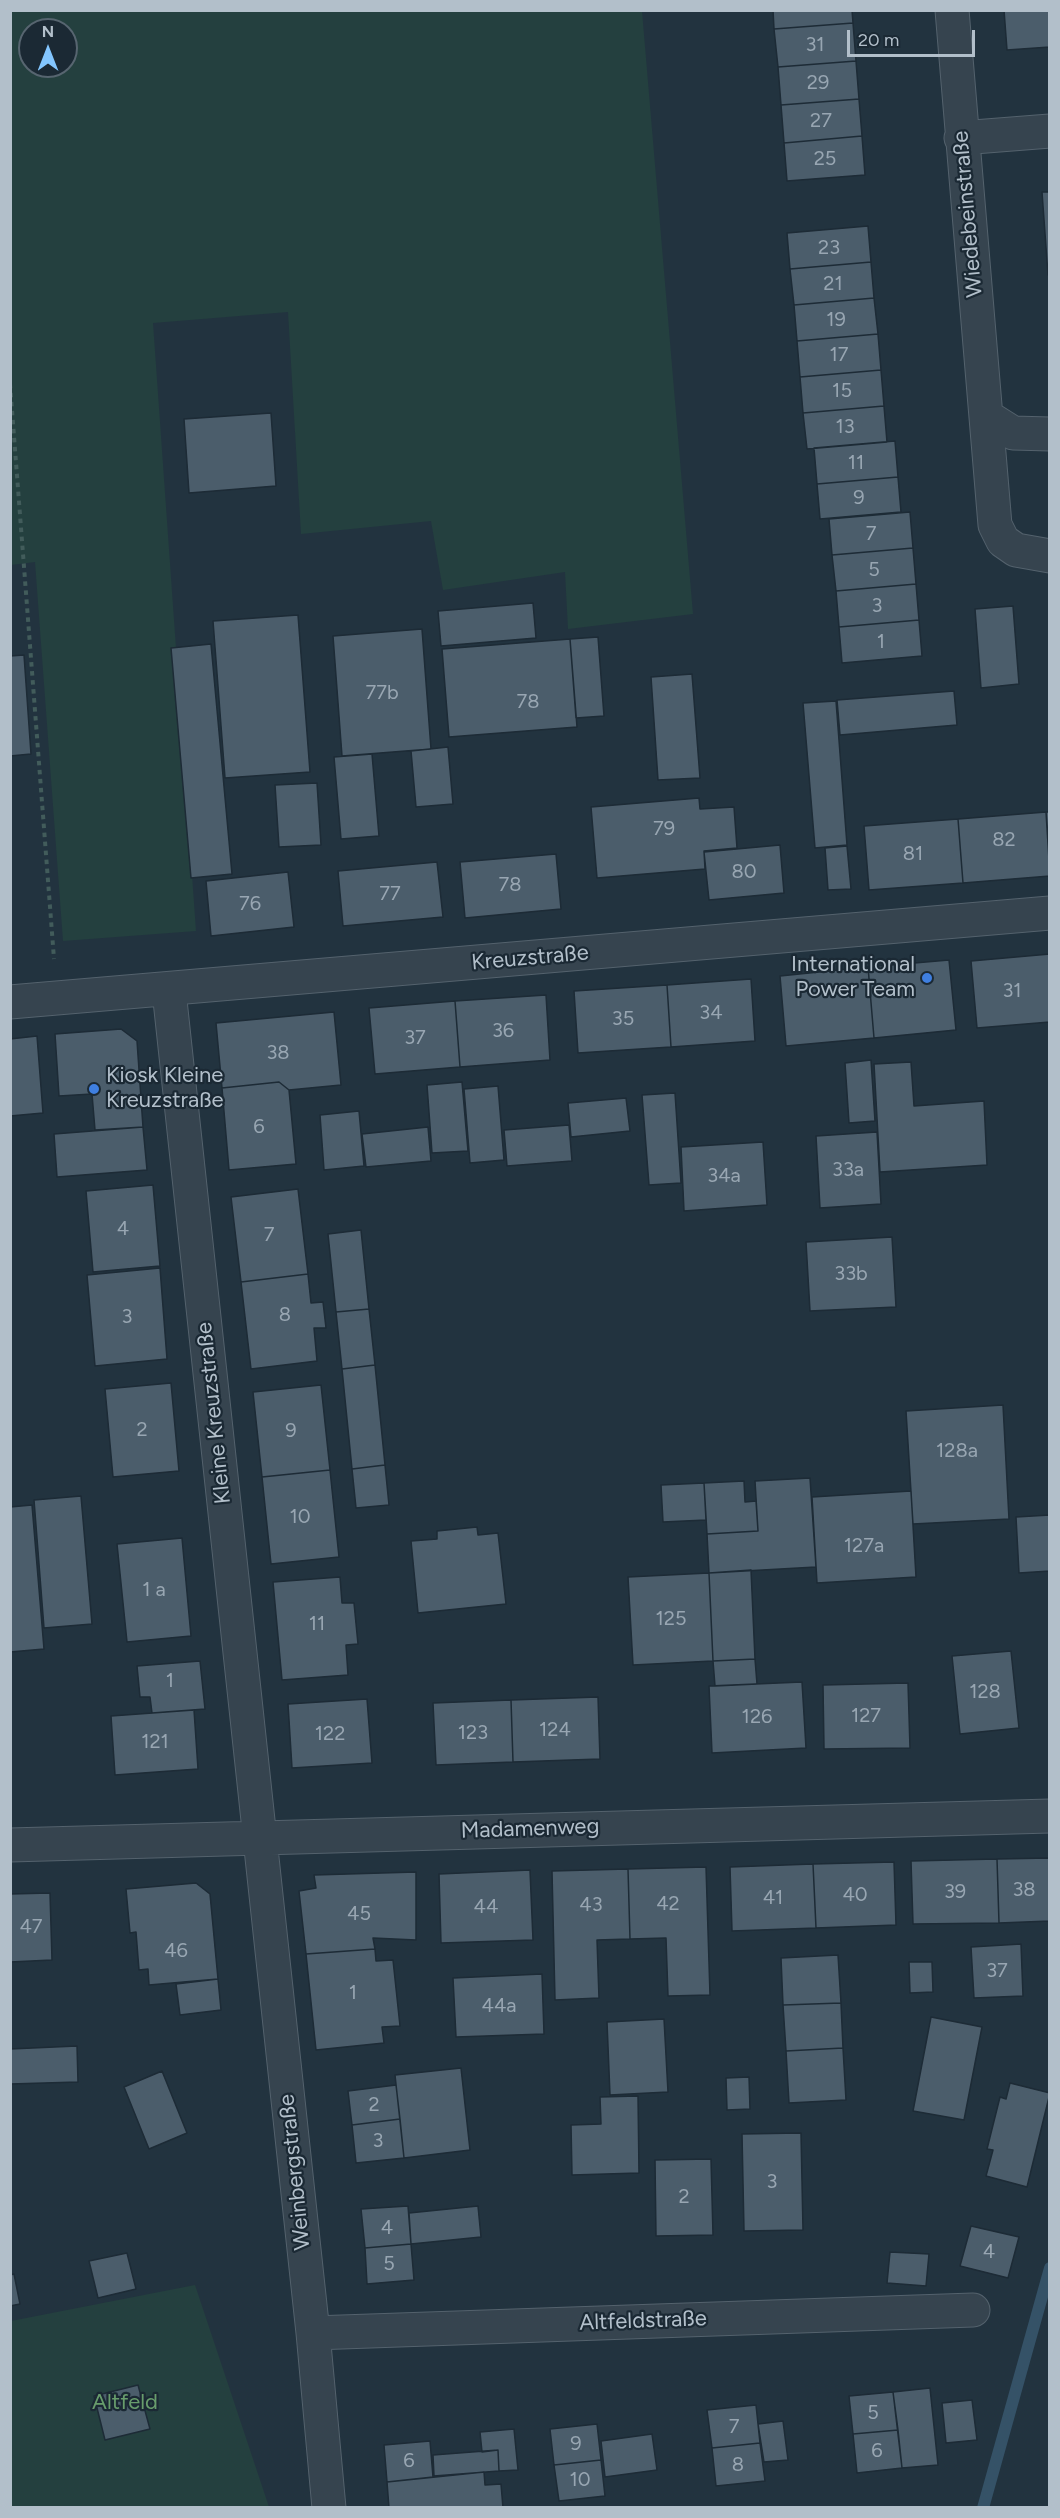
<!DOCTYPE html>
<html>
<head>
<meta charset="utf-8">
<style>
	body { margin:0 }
	#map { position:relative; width:1060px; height:2518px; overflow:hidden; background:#22333f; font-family:Figtree,sans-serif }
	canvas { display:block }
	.frame { position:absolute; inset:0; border:12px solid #b2bfca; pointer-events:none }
	.north { position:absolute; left:18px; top:18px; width:60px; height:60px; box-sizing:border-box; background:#1b2934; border:2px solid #576570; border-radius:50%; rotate:0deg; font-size:16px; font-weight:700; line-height:24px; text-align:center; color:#b2bfca }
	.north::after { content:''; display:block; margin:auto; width:21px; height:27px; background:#83c6ff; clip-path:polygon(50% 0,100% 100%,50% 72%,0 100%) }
	.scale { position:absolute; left:847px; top:30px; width:128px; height:27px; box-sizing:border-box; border:3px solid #b2bfca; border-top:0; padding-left:8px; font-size:18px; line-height:21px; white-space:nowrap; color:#b2bfca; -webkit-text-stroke:4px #1b2934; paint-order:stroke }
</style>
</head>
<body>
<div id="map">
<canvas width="1060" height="2518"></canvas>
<div class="frame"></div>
<div class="north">N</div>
<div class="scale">20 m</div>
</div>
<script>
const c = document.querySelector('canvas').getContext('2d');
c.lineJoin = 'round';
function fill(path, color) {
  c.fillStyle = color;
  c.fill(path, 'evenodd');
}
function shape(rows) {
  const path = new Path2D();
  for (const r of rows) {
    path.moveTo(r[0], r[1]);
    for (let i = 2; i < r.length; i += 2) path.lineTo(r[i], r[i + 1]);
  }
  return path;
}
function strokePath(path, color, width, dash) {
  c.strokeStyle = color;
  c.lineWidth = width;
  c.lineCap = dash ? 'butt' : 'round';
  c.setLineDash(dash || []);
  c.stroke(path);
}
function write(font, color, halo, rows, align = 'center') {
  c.font = font + ' Figtree,sans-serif';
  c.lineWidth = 4.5;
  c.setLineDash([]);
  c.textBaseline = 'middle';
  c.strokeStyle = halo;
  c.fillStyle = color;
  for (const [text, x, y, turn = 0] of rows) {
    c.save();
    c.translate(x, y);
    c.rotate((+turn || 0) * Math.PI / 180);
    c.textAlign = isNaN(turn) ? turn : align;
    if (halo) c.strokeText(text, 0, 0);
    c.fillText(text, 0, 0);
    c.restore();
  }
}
const green = shape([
	[11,11,642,11,693,614,568,629,565,572,443,590,431,521,301,534,288,312,153,323,196,931,63,941,35,562,11,565],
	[30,30,66,30,66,66,30,66],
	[195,2285,269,2507,11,2508,11,2321]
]);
const stream = shape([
	[983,2508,1050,2268]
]);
const building = shape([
	[773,10,852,10,853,23,774,29,773,10],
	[1004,10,1050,10,1050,47,1007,50,1004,10],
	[853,23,856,61,778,67,774,29,853,23],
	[856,61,859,99,781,105,778,67,856,61],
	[859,99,862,136,784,143,781,105,859,99],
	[862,136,865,175,787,181,784,143,862,136],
	[1042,192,1050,192,1050,275,1048,275,1042,192],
	[868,226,871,262,790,269,787,233,868,226],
	[871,262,874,298,794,305,790,269,871,262],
	[874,298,878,334,797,341,794,305,874,298],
	[878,334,881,370,800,377,797,341,878,334],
	[881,370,884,406,803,413,800,377,881,370],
	[884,406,887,442,807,449,803,413,884,406],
	[271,413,276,486,189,493,184,419,271,413],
	[895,441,898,477,817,484,814,448,895,441],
	[898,477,901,512,820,519,817,484,898,477],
	[910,512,913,548,832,555,829,519,910,512],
	[913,548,916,584,836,591,832,555,913,548],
	[916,584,919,620,839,627,836,591,916,584],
	[533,603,536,638,441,646,438,611,533,603],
	[1013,606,1019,684,981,688,975,609,1013,606],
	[298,615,310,772,225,778,213,621,298,615],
	[919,620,922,656,842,663,839,627,919,620],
	[422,629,431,749,342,756,333,636,422,629],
	[598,637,604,716,576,718,570,639,598,637],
	[570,639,577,727,449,737,442,649,570,639],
	[211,644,232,874,191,878,171,648,211,644],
	[24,655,31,754,10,756,10,656,24,655],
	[692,674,700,778,658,780,651,677,692,674],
	[954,691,957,725,840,735,837,700,954,691],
	[836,701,847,845,815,848,803,703,836,701],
	[448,747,453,804,416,807,411,751,448,747],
	[372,754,379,836,341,839,334,757,372,754],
	[317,783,321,845,279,847,275,785,317,783],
	[699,798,700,809,734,807,737,848,704,851,705,869,597,878,591,807,699,798],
	[1046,812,1050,876,963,883,958,819,1046,812],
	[1046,812,1050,812,1050,862,1046,812],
	[958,819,963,883,869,890,864,826,958,819],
	[780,845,784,893,709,900,704,852,780,845],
	[847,846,851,889,828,890,825,848,847,846],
	[556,854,561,909,465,918,460,862,556,854],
	[437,862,443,917,343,926,338,871,437,862],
	[288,872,294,927,211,936,206,881,288,872],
	[1050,954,1050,1022,977,1028,971,961,1050,954],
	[949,960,956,1030,874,1038,868,967,949,960],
	[868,967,874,1038,786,1046,780,976,868,967],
	[751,979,755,1041,671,1047,667,985,751,979],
	[667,985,671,1047,578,1053,574,991,667,985],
	[546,995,550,1060,460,1067,455,1001,546,995],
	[455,1001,460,1067,375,1074,369,1008,455,1001],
	[334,1012,341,1085,289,1090,279,1082,222,1088,216,1023,334,1012],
	[121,1029,137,1041,143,1127,95,1130,92,1094,59,1096,55,1034,121,1029],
	[37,1036,43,1113,10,1116,10,1039,37,1036],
	[871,1060,875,1121,849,1123,845,1063,871,1060],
	[911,1062,914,1106,984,1101,987,1165,880,1172,874,1064,911,1062],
	[279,1082,289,1090,296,1164,229,1170,222,1088,279,1082],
	[462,1082,468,1151,432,1153,427,1085,462,1082],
	[498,1086,504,1160,470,1163,464,1089,498,1086],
	[675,1093,681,1183,649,1185,642,1095,675,1093],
	[626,1098,630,1131,571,1137,568,1103,626,1098],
	[359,1111,364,1166,324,1170,320,1115,359,1111],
	[569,1125,572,1161,507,1166,504,1130,569,1125],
	[143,1127,147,1170,57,1177,54,1134,143,1127],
	[428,1127,431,1161,366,1167,362,1134,428,1127],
	[877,1132,881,1204,820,1208,816,1136,877,1132],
	[763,1142,767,1205,684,1211,681,1147,763,1142],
	[153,1185,160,1266,93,1272,86,1191,153,1185],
	[298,1189,308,1274,241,1282,231,1197,298,1189],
	[361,1230,369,1309,336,1312,328,1234,361,1230],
	[892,1237,896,1307,810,1311,806,1242,892,1237],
	[160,1268,167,1359,95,1366,87,1275,160,1268],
	[308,1274,311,1303,323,1302,326,1328,314,1328,317,1361,251,1369,241,1282,308,1274],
	[369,1309,375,1365,342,1369,336,1312,369,1309],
	[375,1365,385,1465,352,1469,342,1369,375,1365],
	[171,1383,179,1471,113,1477,105,1389,171,1383],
	[321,1385,330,1470,262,1477,253,1392,321,1385],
	[1003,1405,1009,1519,913,1524,906,1411,1003,1405],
	[385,1465,389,1505,356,1508,352,1469,385,1465],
	[330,1470,339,1557,271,1564,262,1477,330,1470],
	[810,1478,816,1567,709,1573,707,1534,758,1531,755,1481,810,1478],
	[744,1481,745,1502,756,1501,758,1531,707,1534,704,1483,744,1481],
	[704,1483,706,1520,663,1522,661,1485,704,1483],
	[911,1491,916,1577,817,1583,812,1497,911,1491],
	[81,1496,92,1624,44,1628,34,1500,81,1496],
	[32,1505,44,1649,10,1652,10,1507,32,1505],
	[1050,1515,1050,1571,1019,1573,1016,1517,1050,1515],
	[477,1527,478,1535,498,1533,506,1604,418,1613,411,1541,437,1539,437,1531,477,1527],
	[182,1538,191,1636,127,1642,117,1544,182,1538],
	[751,1570,755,1659,713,1661,709,1573,751,1570],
	[709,1573,713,1661,633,1665,628,1577,709,1573],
	[340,1577,342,1603,354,1603,358,1644,346,1645,348,1675,282,1680,273,1582,340,1577],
	[1011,1651,1019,1728,960,1734,952,1656,1011,1651],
	[755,1659,757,1684,715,1686,713,1661,755,1659],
	[200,1661,205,1709,152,1713,150,1697,140,1697,137,1666,200,1661],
	[802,1682,806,1748,712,1753,709,1686,802,1682],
	[908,1683,910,1748,824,1749,823,1685,908,1683],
	[598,1697,600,1759,513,1762,511,1700,598,1697],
	[367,1699,372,1763,292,1768,288,1704,367,1699],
	[511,1700,513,1762,436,1765,433,1703,511,1700],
	[194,1710,198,1769,115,1775,111,1716,194,1710],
	[1050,1858,1050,1921,999,1923,997,1859,1050,1858],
	[997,1859,999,1923,913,1924,911,1861,997,1859],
	[894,1862,896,1925,816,1928,813,1864,894,1862],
	[813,1864,816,1928,732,1931,730,1867,813,1864],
	[706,1867,710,1995,668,1996,666,1938,630,1939,628,1869,706,1867],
	[628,1869,630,1939,597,1940,599,1998,555,2000,552,1871,628,1869],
	[530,1870,533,1940,441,1943,439,1874,530,1870],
	[416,1872,416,1940,373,1938,375,1949,306,1954,299,1891,316,1888,314,1875,416,1872],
	[196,1883,210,1894,218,1979,149,1985,148,1969,139,1970,136,1932,130,1933,126,1889,196,1883],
	[50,1893,52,1960,10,1962,10,1894,50,1893],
	[1021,1944,1023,1996,974,1998,971,1947,1021,1944],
	[375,1949,376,1961,393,1960,400,2026,382,2027,384,2043,316,2050,306,1954,375,1949],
	[838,1955,841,2003,783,2005,781,1958,838,1955],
	[909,1962,932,1962,933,1992,910,1993,909,1962],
	[542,1974,544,2034,456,2037,453,1978,542,1974],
	[218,1979,221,2010,180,2015,176,1984,218,1979],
	[841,2003,843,2048,786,2051,783,2005,841,2003],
	[931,2017,982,2027,964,2120,913,2111,931,2017],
	[664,2019,668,2092,610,2095,607,2022,664,2019],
	[77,2046,78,2082,10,2084,10,2049,77,2046],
	[843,2048,846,2100,789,2103,786,2051,843,2048],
	[461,2068,470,2150,404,2158,395,2075,461,2068],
	[162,2071,187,2133,149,2149,124,2087,162,2071],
	[749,2077,750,2109,727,2110,726,2078,749,2077],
	[1010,2083,1050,2093,1027,2187,986,2176,993,2150,987,2149,1000,2097,1006,2099,1010,2083],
	[396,2085,400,2119,352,2125,348,2091,396,2085],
	[638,2096,639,2173,572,2175,571,2125,601,2124,600,2097,638,2096],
	[400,2119,404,2158,356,2163,352,2125,400,2119],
	[801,2133,803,2230,744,2231,742,2134,801,2133],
	[711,2159,713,2235,656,2236,655,2160,711,2159],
	[408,2206,411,2244,365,2248,361,2209,408,2206],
	[478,2206,481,2237,411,2244,409,2213,478,2206],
	[971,2226,1019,2237,1008,2278,960,2266,971,2226],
	[411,2244,414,2280,367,2284,365,2248,411,2244],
	[890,2252,929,2254,926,2286,887,2283,890,2252],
	[127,2253,136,2289,98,2298,89,2261,127,2253],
	[14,2274,20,2304,10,2306,10,2275,14,2274],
	[138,2385,150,2429,105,2440,94,2396,138,2385],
	[930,2388,938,2465,902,2468,893,2392,930,2388],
	[893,2392,898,2430,853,2434,849,2396,893,2392],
	[972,2400,977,2440,946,2443,942,2403,972,2400],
	[756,2405,760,2443,712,2448,707,2410,756,2405],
	[783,2421,788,2460,764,2462,758,2424,783,2421],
	[597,2424,601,2460,554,2465,550,2429,597,2424],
	[514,2429,518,2470,499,2471,498,2450,482,2452,480,2432,514,2429],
	[898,2430,902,2468,857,2473,853,2434,898,2430],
	[652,2434,657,2470,605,2477,601,2441,652,2434],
	[430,2441,433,2477,387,2482,384,2445,430,2441],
	[760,2443,765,2481,716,2486,712,2448,760,2443],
	[498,2450,499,2471,434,2476,433,2455,498,2450],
	[601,2460,605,2496,559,2501,554,2465,601,2460],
	[484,2472,485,2485,501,2484,503,2508,389,2508,387,2482,484,2472]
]);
const path = shape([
	[10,384,54,959]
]);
const minor = shape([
	[952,10,995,525,1003,541,1016,550,1050,556],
	[961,138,1050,131],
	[986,416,1013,433,1050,434],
	[169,991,313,2333,329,2508],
	[10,1002,1050,913],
	[10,1845,1050,1816],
	[313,2333,973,2310]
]);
const markers = [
	[927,978,6,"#3f7fe0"],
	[94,1089,6,"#3f7fe0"]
];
const numberNames = [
	["31",815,45],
	["29",818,83],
	["27",821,121],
	["25",825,159],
	["23",829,248],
	["21",833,284],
	["19",836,320],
	["17",839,355],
	["15",842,391],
	["13",845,427],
	["11",856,463],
	["9",859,498],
	["7",871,534],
	["5",874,570],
	["3",877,606],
	["1",881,642],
	["77b",382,693],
	["78",528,702],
	["79",664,829],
	["82",1004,840],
	["81",913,854],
	["80",744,872],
	["78",510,885],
	["77",390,894],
	["76",250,904],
	["31",1012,991],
	["34",711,1013],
	["35",623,1019],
	["36",503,1031],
	["37",415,1038],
	["38",278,1053],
	["6",259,1127],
	["33a",848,1170],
	["34a",724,1176],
	["4",123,1229],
	["7",269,1235],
	["33b",851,1274],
	["8",285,1315],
	["3",127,1317],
	["2",142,1430],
	["9",291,1431],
	["128a",957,1451],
	["10",300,1517],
	["127a",864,1546],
	["1 a",154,1590],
	["125",671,1619],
	["11",317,1624],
	["1",170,1681],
	["128",985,1692],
	["127",866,1716],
	["126",757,1717],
	["124",555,1730],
	["123",473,1733],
	["122",330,1734],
	["121",155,1742],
	["38",1024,1890],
	["39",955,1892],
	["40",855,1895],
	["41",773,1898],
	["42",668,1904],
	["43",591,1905],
	["44",486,1907],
	["45",359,1914],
	["47",31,1927],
	["46",176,1951],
	["37",997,1971],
	["1",353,1993],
	["44a",499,2006],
	["2",374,2105],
	["3",378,2141],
	["3",772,2182],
	["2",684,2197],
	["4",387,2228],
	["4",989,2252],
	["5",389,2264],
	["5",873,2413],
	["7",734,2427],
	["9",576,2444],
	["6",877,2451],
	["6",409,2461],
	["8",738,2465],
	["10",580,2480]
];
const streetNames = [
	["Wiedebeinstraße",968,214,-95],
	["Kreuzstraße",530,958,-5],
	["Kleine Kreuzstraße",214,1413,-96],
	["Madamenweg",530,1829,-2],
	["Weinbergstraße",295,2172,-96],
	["Altfeldstraße",643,2321,-2]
];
const poiNames = [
	["International",915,965],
	["Power Team",915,990],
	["Kiosk Kleine",106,1076,"left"],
	["Kreuzstraße",106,1101,"left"]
];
const parkNames = [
	["Altfeld",125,2403]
];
fill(green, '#24403f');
strokePath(stream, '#355267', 12);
fill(building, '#4b5d6b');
strokePath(building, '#1d2b36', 1.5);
strokePath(minor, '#54626d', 35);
strokePath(path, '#425c5b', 4, [4.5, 4.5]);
strokePath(minor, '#36444f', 33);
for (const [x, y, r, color] of markers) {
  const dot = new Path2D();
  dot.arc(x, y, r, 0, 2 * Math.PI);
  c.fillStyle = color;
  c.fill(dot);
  strokePath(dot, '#1b2934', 2);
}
write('20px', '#98a6b2', null, numberNames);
write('22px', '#b2bfca', '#1b2934', streetNames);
write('22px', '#b2bfca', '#1b2934', poiNames, 'right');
write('22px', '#689d6c', '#1b2934', parkNames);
</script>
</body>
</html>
